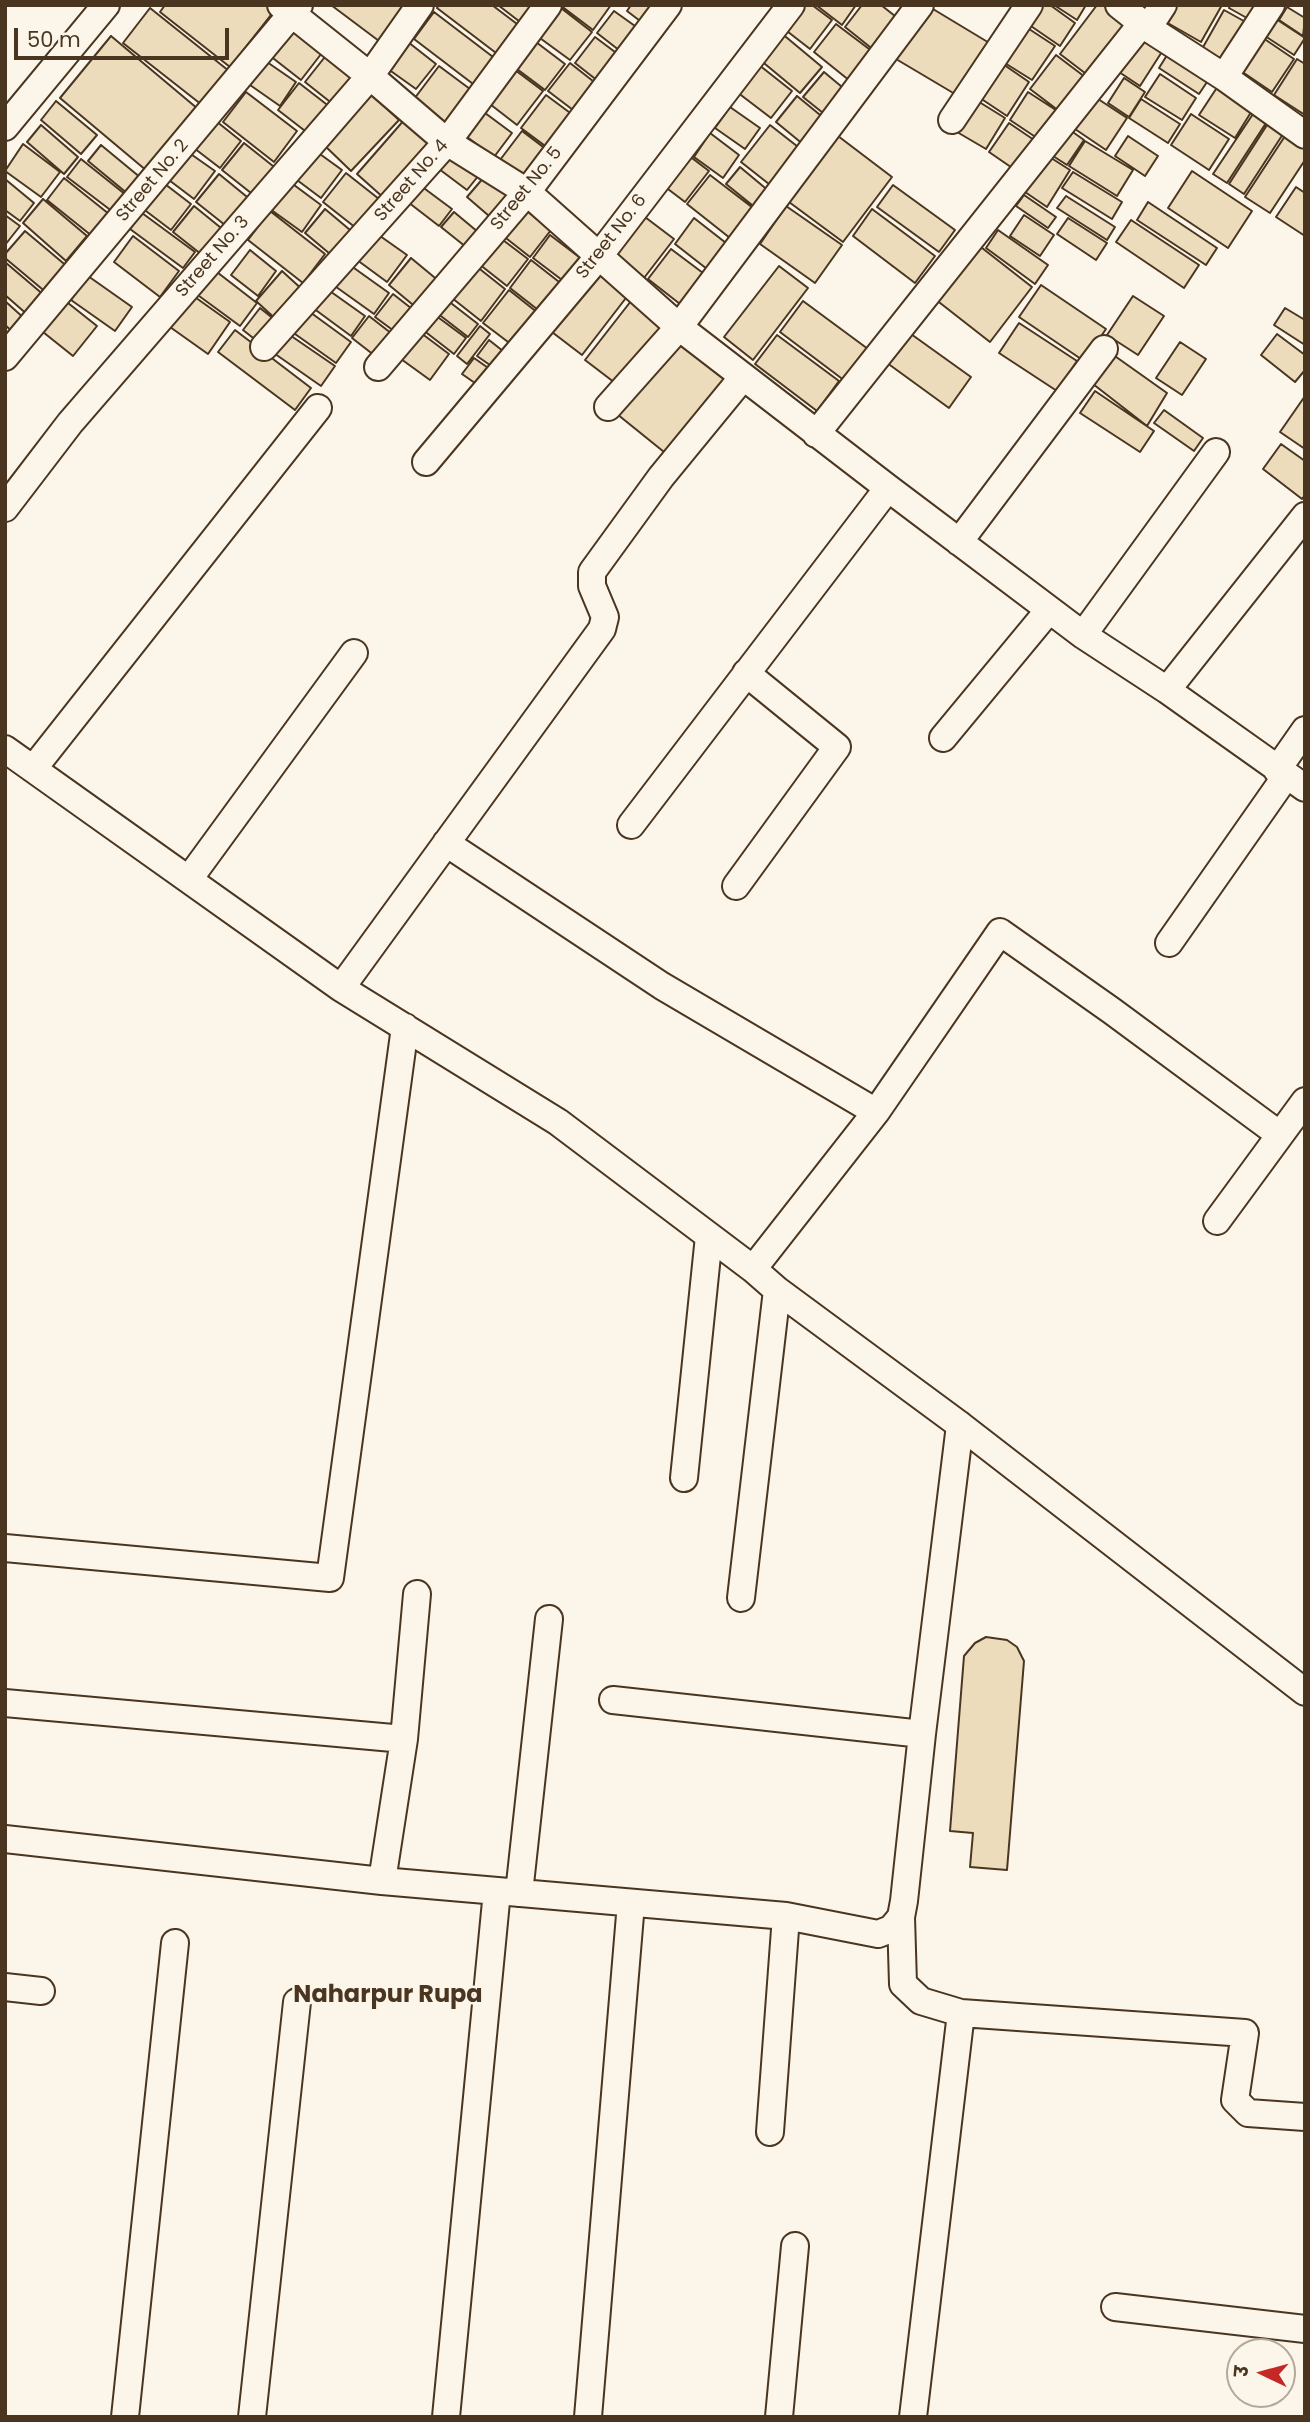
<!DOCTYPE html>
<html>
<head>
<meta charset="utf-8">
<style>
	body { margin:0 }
	#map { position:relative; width:1310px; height:2422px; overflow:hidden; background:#fbf6e9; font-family:Poppins,"Noto Sans Devanagari",sans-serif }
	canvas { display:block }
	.frame { position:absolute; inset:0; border:7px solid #4a3520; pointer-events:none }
	.north { position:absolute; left:1226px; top:2338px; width:70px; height:70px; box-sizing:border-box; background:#fbf6e9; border:2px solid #b4a999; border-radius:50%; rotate:275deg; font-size:19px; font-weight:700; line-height:28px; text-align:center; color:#4a3520 }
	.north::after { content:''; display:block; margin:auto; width:24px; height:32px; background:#c62828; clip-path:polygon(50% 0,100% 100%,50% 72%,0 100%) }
	.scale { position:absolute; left:14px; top:28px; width:215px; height:32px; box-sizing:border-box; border:4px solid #4a3520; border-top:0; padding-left:9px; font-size:21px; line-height:24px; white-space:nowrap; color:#4a3520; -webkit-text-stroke:5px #fbf6e9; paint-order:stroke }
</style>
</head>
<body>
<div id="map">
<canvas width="1310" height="2422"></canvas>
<div class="frame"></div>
<div class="north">उ</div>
<div class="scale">50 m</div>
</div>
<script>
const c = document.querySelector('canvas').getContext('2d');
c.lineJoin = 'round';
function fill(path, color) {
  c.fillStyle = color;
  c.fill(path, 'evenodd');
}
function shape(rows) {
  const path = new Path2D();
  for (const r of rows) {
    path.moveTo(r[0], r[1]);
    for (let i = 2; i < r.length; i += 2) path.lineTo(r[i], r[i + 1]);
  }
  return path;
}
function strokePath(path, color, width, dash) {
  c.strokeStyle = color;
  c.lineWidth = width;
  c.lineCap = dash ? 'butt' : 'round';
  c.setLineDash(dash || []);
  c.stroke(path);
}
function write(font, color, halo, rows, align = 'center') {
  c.font = font + ' Poppins,sans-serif';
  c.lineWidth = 5;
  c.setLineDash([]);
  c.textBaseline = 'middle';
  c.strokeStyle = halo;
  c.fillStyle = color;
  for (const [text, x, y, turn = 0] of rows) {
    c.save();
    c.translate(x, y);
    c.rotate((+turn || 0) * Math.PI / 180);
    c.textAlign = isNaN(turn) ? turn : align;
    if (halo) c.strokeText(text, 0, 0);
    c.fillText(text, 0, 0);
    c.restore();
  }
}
const building = shape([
	[165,5,266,5,274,11,230,67,160,12,165,5],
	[331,5,412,5,383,44,331,5],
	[439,5,492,5,521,27,500,56,437,8,439,5],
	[498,5,539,5,524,25,498,5],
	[557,5,592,32,570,60,533,33,557,5],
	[560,5,611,5,593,30,560,5],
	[631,5,665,5,648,27,627,11,631,5],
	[800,5,812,5,832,20,810,49,783,28,800,5],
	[816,5,856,5,842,25,816,5],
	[862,5,881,5,900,20,875,51,845,27,862,5],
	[1037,5,1050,5,1075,23,1060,46,1025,22,1037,5],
	[1054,5,1086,5,1077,20,1054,5],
	[1097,5,1103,5,1133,29,1094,80,1060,54,1097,5],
	[1175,5,1222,5,1201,42,1166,22,1175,5],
	[1230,5,1264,5,1254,22,1229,8,1230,5],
	[928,6,991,44,960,97,896,59,928,6],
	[1287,7,1305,18,1303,36,1279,20,1287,7],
	[150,8,229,71,202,105,123,43,150,8],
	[1224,10,1251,25,1229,64,1202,49,1224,10],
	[614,11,642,31,624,54,597,33,614,11],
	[434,12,497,60,477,87,414,39,434,12],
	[1276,19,1305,38,1294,55,1265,36,1276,19],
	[293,24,325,49,301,80,269,55,293,24],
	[836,24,873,52,850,81,814,52,836,24],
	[1023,25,1055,46,1032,80,1000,60,1023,25],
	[1141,31,1165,47,1140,86,1116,70,1141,31],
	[780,32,822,67,800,93,759,59,780,32],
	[111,36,198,109,147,171,60,98,111,36],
	[595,37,623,58,603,85,575,63,595,37],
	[1263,38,1294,59,1272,92,1241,71,1263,38],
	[532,39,565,64,545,90,513,66,532,39],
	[408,42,436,64,416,89,388,69,408,42],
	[1169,52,1209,79,1199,94,1159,68,1169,52],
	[328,53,357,76,334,105,305,82,328,53],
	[1056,55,1089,80,1063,114,1030,89,1056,55],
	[1297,59,1305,64,1305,115,1274,95,1297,59],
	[997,60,1029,82,1007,116,974,94,997,60],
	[754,61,792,91,771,118,733,89,754,61],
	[267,62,296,82,280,106,250,85,267,62],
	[570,63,598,85,577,113,548,91,570,63],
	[439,66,470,89,439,131,408,107,439,66],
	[511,67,543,91,517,125,486,101,511,67],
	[824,72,848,92,828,117,803,97,824,72],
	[1160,74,1196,98,1182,120,1145,97,1160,74],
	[1124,78,1145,92,1129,117,1108,103,1124,78],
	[299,83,330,107,309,134,278,110,299,83],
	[1218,86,1253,109,1235,138,1199,115,1218,86],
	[246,92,297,131,274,162,223,122,246,92],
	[1028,92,1062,114,1043,142,1010,120,1028,92],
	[371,94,399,120,351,171,323,144,371,94],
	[546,95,577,118,552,151,521,128,546,95],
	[1092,95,1127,118,1106,150,1072,127,1092,95],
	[797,96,825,119,804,145,776,122,797,96],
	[1141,99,1180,124,1168,143,1129,118,1141,99],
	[976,100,1005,118,986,149,957,132,976,100],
	[56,101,97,135,81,154,41,120,56,101],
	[730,107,760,128,745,149,715,128,730,107],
	[481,110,512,133,494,157,463,134,481,110],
	[1191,114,1229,139,1209,170,1171,145,1191,114],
	[1253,114,1266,123,1227,183,1213,174,1253,114],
	[211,117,241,141,220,168,190,145,211,117],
	[405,119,433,144,385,199,357,174,405,119],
	[1269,122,1285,131,1244,194,1229,184,1269,122],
	[1009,123,1040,144,1021,174,989,152,1009,123],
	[41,125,78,157,64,174,27,142,41,125],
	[770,125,802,150,774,188,741,162,770,125],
	[1070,130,1084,140,1067,165,1053,156,1070,130],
	[522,131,551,153,529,182,500,160,522,131],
	[710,133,739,155,723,178,694,157,710,133],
	[1287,133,1305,144,1305,160,1270,213,1245,197,1287,133],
	[838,136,892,177,843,242,789,202,838,136],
	[1128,136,1158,156,1145,176,1115,156,1128,136],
	[1085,141,1133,170,1117,196,1069,166,1085,141],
	[244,143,278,170,256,197,222,170,244,143],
	[23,144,60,172,41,197,5,171,23,144],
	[101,145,141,178,128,194,88,161,101,145],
	[313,149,342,170,321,198,293,177,313,149],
	[185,150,215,171,194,199,165,177,185,150],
	[450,154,479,175,467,190,439,169,450,154],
	[688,155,709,171,685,202,664,186,688,155],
	[1048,156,1070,170,1047,207,1025,192,1048,156],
	[81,159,126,195,113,212,67,177,81,159],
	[740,167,770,192,757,209,726,184,740,167],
	[1192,171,1252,211,1228,248,1168,208,1192,171],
	[1073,172,1122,202,1112,219,1062,188,1073,172],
	[346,173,379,199,356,228,323,202,346,173],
	[219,174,252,201,230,229,196,202,219,174],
	[710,175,753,208,730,238,687,204,710,175],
	[485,176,514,201,496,222,467,197,485,176],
	[64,178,109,214,92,236,47,200,64,178],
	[5,179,34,203,20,221,5,210,5,179],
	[161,181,191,204,171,230,142,208,161,181],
	[290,182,321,205,302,232,270,209,290,182],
	[417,183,452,209,439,226,404,199,417,183],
	[893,185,955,230,939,252,877,207,893,185],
	[1296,187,1305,193,1305,236,1276,217,1296,187],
	[1024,195,1056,217,1048,228,1016,206,1024,195],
	[1066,196,1115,227,1107,240,1057,208,1066,196],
	[43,199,87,236,66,261,23,223,43,199],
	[1148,202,1217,248,1206,265,1137,220,1148,202],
	[194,206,226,232,206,258,173,232,194,206],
	[786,206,842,245,815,283,760,244,786,206],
	[523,208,551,230,530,257,502,235,523,208],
	[325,209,356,235,336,259,305,233,325,209],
	[872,209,935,256,915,283,853,236,872,209],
	[270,211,325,254,303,283,248,240,270,211],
	[454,212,478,232,466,247,441,227,454,212],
	[142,213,195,252,183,268,130,229,142,213],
	[641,214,674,239,644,278,611,253,641,214],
	[5,215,20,226,5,245,5,215],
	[1024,215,1054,235,1040,256,1010,236,1024,215],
	[694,218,726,243,707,269,675,244,694,218],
	[1068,218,1107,243,1096,260,1057,234,1068,218],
	[1131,220,1199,265,1184,288,1116,242,1131,220],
	[998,230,1048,265,1035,284,986,248,998,230],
	[25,231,69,268,48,294,5,258,5,254,25,231],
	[373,231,407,255,387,282,353,257,373,231],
	[550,235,583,260,566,283,533,258,550,235],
	[133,236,179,271,160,297,114,262,133,236],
	[499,237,528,259,507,286,479,264,499,237],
	[977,244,1032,287,990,342,935,299,977,244],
	[671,249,703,273,680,304,648,279,671,249],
	[250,250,276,271,258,296,231,275,250,250],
	[411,258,440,282,418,309,389,285,411,258],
	[531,260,563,285,542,313,510,288,531,260],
	[5,262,45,296,29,316,5,295,5,262],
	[347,263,389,293,374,314,332,284,347,263],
	[476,266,505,289,481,321,452,298,476,266],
	[779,266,808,288,753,360,724,337,779,266],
	[595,267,629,294,582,355,548,329,595,267],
	[213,269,257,303,240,326,195,293,213,269],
	[282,271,305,292,279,322,256,301,282,271],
	[88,276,132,307,115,331,71,300,88,276],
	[1041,285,1106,329,1084,361,1019,317,1041,285],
	[327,289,365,316,351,336,313,308,327,289],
	[509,290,538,313,512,345,483,323,509,290],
	[393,294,416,312,398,334,375,317,393,294],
	[192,295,230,322,208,354,170,327,192,295],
	[1133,296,1164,316,1138,355,1107,335,1133,296],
	[63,299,97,326,73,356,38,328,63,299],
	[447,300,478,324,468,337,437,313,447,300],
	[5,301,26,320,14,333,5,325,5,301],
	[631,301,668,330,623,389,585,360,631,301],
	[803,301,868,349,845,381,780,332,803,301],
	[303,307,351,342,336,363,288,329,303,307],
	[260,308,280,324,262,345,243,330,260,308],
	[1285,308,1305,320,1305,345,1274,325,1285,308],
	[435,315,466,338,454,354,423,330,435,315],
	[369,316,396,337,379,359,352,338,369,316],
	[1019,323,1077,361,1057,391,999,353,1019,323],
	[480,326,490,334,467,364,457,356,480,326],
	[281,329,335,366,321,386,268,349,281,329],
	[904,329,971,377,949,408,883,360,904,329],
	[235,330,311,388,295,410,218,352,235,330],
	[421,333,449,354,430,380,401,359,421,333],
	[674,334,730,380,669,456,612,410,674,334],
	[1277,334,1305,355,1305,370,1295,382,1261,355,1277,334],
	[777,335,839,381,817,411,755,364,777,335],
	[489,340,508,355,497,370,477,356,489,340],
	[1180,342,1206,359,1182,395,1156,378,1180,342],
	[1112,354,1167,393,1147,426,1093,384,1112,354],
	[474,358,494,372,482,388,462,374,474,358],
	[1095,391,1154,431,1140,452,1080,413,1095,391],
	[1305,396,1305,449,1280,432,1305,396],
	[1164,410,1203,438,1194,451,1154,423,1164,410],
	[1281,444,1305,461,1305,495,1302,499,1263,469,1281,444],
	[986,1637,1007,1640,1017,1647,1024,1661,1007,1870,970,1867,973,1833,950,1831,964,1656,975,1643,986,1637]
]);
const minor = shape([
	[281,5,370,76,447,142,527,192,679,327,888,488,1083,635,1167,690,1305,788],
	[1119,5,1148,28,1224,77,1305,135],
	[1148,28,1163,5],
	[1224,77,1271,5],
	[952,120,1029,5],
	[5,127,106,5],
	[264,347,447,142,548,5],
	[5,357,299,5],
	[378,367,527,192,668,5],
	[608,407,679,327,920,5],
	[816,434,1143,22],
	[426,462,599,256,791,5],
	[5,508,70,423,370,76,420,5],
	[959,542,1104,349],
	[1083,635,1216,452],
	[1167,690,1305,516],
	[943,738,1049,610],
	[5,749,341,988,558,1122,753,1269,777,1290,960,1425,1305,1692],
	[33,769,318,408],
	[1277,770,1305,730],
	[631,825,888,488],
	[446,843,662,986,876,1112],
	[189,879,354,653],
	[736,886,837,747,746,673],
	[1169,943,1286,776],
	[341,988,602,629,605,617,592,586,592,572,661,477,743,377],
	[1217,1221,1305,1101],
	[753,1269,876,1112,1000,932,1112,1011,1280,1135],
	[684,1478,709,1236],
	[5,1548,330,1578,405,1027],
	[741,1598,777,1290],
	[613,1700,922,1734],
	[5,1703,404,1739],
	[5,1839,382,1881,786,1916,878,1934,891,1929,901,1917,904,1901,922,1734,960,1425],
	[382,1881,404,1739,417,1594],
	[519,1893,549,1619],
	[901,1917,903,1984,921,2001,961,2013,1245,2033,1235,2100,1248,2113,1305,2117],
	[5,1987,41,1991],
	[770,2132,786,1916],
	[1115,2307,1305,2329],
	[125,2417,175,1943],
	[252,2417,297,2002],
	[446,2417,497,1891],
	[588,2417,631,1903],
	[779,2417,795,2246],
	[913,2417,961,2013]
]);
const streetNames = [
	["Street No. 2",153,181,-50],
	["Street No. 4",412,181,-49],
	["Street No. 5",527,189,-51],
	["Street No. 6",612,237,-52],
	["Street No. 3",213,257,-49]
];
const districtNames = [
	["Naharpur Rupa",388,1996]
];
fill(building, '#ecdcbc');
strokePath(building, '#4a3520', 2);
strokePath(minor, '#4a3520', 30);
strokePath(minor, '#fbf6e9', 26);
write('18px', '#4a3520', '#fbf6e9', streetNames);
write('bold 24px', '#4a3520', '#fbf6e9', districtNames);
</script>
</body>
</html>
